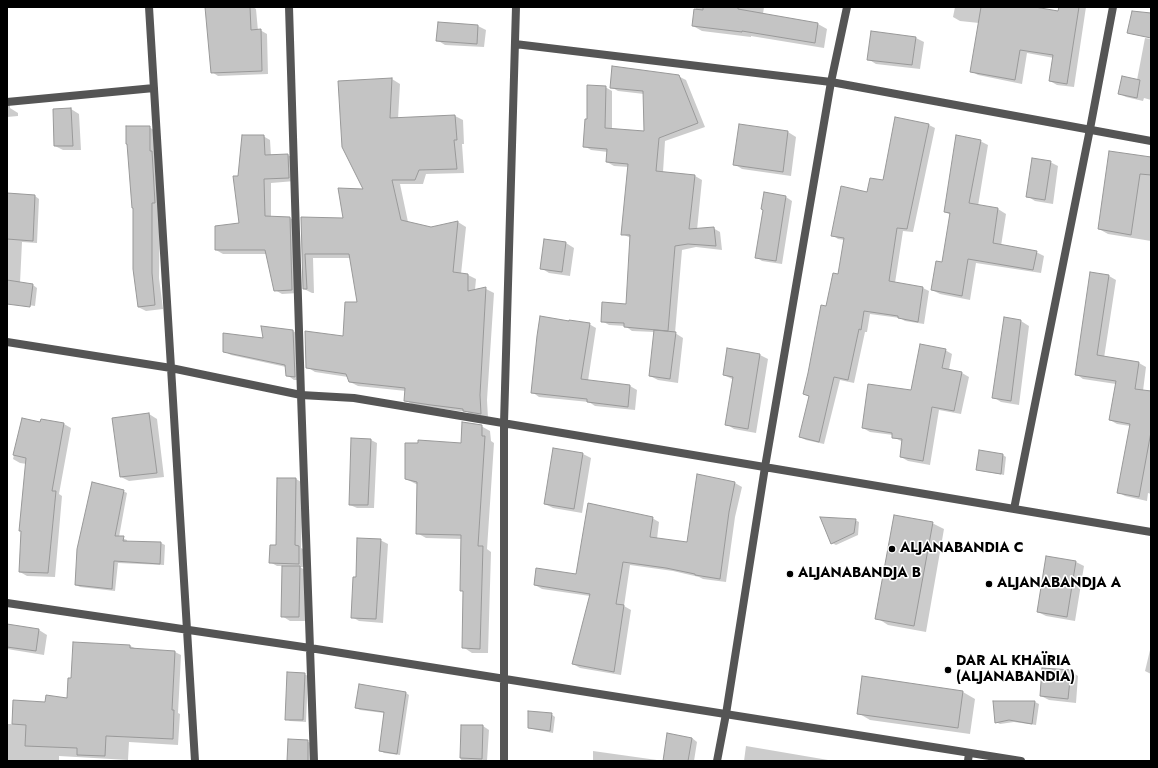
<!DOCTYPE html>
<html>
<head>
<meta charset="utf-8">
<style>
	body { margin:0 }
	#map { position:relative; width:1158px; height:768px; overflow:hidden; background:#fff; font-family:Jost,sans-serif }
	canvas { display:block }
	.frame { position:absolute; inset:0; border:8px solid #000; pointer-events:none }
</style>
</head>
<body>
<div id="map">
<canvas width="1158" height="768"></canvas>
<div class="frame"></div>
</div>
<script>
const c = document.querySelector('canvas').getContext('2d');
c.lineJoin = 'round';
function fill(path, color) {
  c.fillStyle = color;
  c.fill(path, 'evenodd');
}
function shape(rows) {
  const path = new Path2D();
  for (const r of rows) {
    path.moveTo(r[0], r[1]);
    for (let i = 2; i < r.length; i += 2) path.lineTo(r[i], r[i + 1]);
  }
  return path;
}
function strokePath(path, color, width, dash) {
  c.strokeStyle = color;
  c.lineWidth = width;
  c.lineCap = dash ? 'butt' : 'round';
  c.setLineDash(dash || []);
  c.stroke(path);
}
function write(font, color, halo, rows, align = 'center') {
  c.font = font + ' Jost,sans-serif';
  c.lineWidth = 3;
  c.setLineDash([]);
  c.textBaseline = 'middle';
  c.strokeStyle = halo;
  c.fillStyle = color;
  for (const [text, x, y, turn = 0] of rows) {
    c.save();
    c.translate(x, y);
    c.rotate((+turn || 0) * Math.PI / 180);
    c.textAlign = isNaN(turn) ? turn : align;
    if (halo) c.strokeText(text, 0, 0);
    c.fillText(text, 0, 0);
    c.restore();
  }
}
const shadow = shape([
	[233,7,253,7,256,9,258,31,260,30,267,34,268,74,218,76,212,72],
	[692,7,764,7,763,14,818,24,827,29,824,48,751,36,751,37,702,31,693,26,696,7],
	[955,7,1028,7,1059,12,1060,7,1086,7,1074,87,1057,85,1050,81,1054,58,1027,53,1022,84,978,75,971,71,979,23,960,21,953,17],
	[478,26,486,30,484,47,445,45,437,40],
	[916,38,924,42,920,69,876,64,868,59],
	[1145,38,1151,39,1151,100,1144,98,1143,101,1126,97,1120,94,1137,80],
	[678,76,686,80,705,127,665,141,663,172,695,176,702,180,697,230,713,228,720,232,722,250,696,247,682,250,675,333,683,338,678,383,658,380,650,376,655,332,632,331,625,326,609,325,602,321,627,305,631,238,622,234,629,167,614,166,607,162,608,152,591,150,584,146,588,120,605,87,612,91,612,130,645,132,644,94,618,91,611,87],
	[392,79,400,84,398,119,455,116,463,120,464,144,462,144,464,173,426,174,423,184,400,184,408,222,431,228,458,222,466,227,461,274,468,275,476,279,475,290,486,289,494,293,487,400,488,418,472,415,467,412,413,405,405,400,406,391,358,386,350,382,348,377,315,372,307,367,344,337,358,303,351,258,313,258,314,293,312,293,304,289,302,218,344,219,365,190],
	[7,102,10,104,10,108,18,113,18,116,7,117],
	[71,109,79,114,81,150,63,150,55,146,54,110],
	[896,118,929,125,935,128,913,232,903,231,895,283,923,288,929,291,924,324,905,321,900,318,870,314,867,332,865,332,854,383,840,380,824,444,806,440,800,437,810,397,804,394,827,307,839,276,844,240,838,239,832,235,868,193,884,182],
	[740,126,788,132,796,137,791,176,742,169,734,164],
	[149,127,157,132,160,207,159,278,163,309,146,311,138,307,134,208],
	[263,136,270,140,271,156,288,155,295,159,295,181,271,183,271,217,290,218,296,221,299,293,282,294,275,290,267,254,223,254,216,250,241,224,239,177],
	[980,141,988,145,978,206,998,209,1006,214,1001,246,1036,252,1044,256,1041,273,976,263,970,300,940,294,932,290,943,263,951,215,945,212],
	[1151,158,1151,241,1108,234,1099,229],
	[1050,162,1058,166,1053,204,1035,201,1027,196],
	[7,194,35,196,39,199,37,243,22,242,20,283,33,285,37,288,35,306,7,302],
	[786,197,792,201,782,264,762,261,756,257],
	[545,241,566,243,574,248,570,276,549,273,541,268],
	[1109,276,1116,280,1104,358,1139,363,1146,367,1143,391,1151,392,1151,494,1148,493,1147,501,1125,496,1118,492,1130,426,1117,424,1110,420,1116,384,1083,379,1076,374],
	[1021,321,1029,326,1019,405,1001,402,993,397],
	[589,324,596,328,588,381,630,386,637,390,635,410,595,406,589,402,539,397,532,392],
	[262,328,293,331,300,335,302,380,294,380,287,375,286,367,231,355,224,351,264,339],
	[728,349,760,355,768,359,756,433,734,429,726,424,734,380,724,375],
	[945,350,952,354,949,370,962,373,969,377,961,414,939,410,930,465,908,461,901,457,903,442,893,437,893,435,870,432,863,428,912,391],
	[149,414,157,419,164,477,129,481,121,477],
	[23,419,41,423,42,420,64,424,71,428,59,494,62,496,55,577,27,576,20,572,27,464,20,463,13,459],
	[481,426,490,431,491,441,494,443,487,549,491,552,488,653,472,653,463,647,464,592,461,590,462,539,426,538,417,533,418,485,406,479,462,444],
	[371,440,377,443,374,508,357,508,350,505],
	[583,454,591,458,582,513,553,508,545,504],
	[1003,455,1006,457,1004,475,981,471,977,469],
	[278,479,296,479,303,483,301,548,305,550,305,567,300,567,308,572,307,621,290,621,282,616,283,566,277,566,270,562,277,546],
	[735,483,742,487,735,517,726,582,703,579,699,577,673,571,630,565,624,606,631,610,621,675,580,668,573,664,590,596,542,589,535,585,577,575,652,518,659,522,657,539,687,544],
	[123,491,127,493,119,537,127,540,127,542,161,543,165,545,164,565,118,563,115,591,80,587,76,585],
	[855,520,859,522,858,535,836,545,832,543],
	[932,523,944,529,926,632,888,625,877,618],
	[380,540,388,544,383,623,359,621,352,617,357,578],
	[1047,557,1076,562,1084,566,1075,621,1046,616,1038,612],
	[7,625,39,630,47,635,44,655,7,649],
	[130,646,137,649,175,652,181,655,178,713,180,714,178,745,129,742,128,760,59,756,59,761,7,761,7,724,13,724,14,701,46,703,68,699,72,679],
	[1151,646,1151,674,1145,671],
	[1070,671,1078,676,1076,703,1049,700,1041,696],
	[304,674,308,676,306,722,290,721,286,719],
	[863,678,963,692,975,699,970,734,870,720,858,713],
	[406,693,409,695,400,755,384,753,380,750,384,713,360,710,356,708],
	[995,702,1035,702,1039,704,1036,725,1014,722,1000,724,996,722],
	[551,714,555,717,553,733,533,729,529,727],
	[462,726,483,726,489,730,487,761,461,761],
	[692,738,697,742,694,761,664,761],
	[307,741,315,746,315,761,288,761],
	[746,746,834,761,744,761],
	[593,751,664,761,593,761]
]);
const building = shape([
	[205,7,250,7,251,30,261,29,262,71,211,73,205,7],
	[703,7,738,7,738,9,818,23,815,43,742,31,742,32,692,26,694,9,703,10,703,7],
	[981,7,1035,7,1058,11,1059,7,1079,7,1067,84,1049,81,1053,55,1020,50,1015,80,970,72,981,7],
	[1132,11,1151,13,1151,38,1127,33,1132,11],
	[438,22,478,25,477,44,436,41,438,22],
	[871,31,916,37,912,65,867,60,871,31],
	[612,66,679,75,698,123,659,138,656,171,695,175,689,229,714,227,716,246,688,244,675,246,668,331,624,327,624,323,601,322,602,302,626,304,630,235,621,235,628,164,606,162,607,149,583,147,585,119,587,119,587,85,606,86,605,128,644,131,643,91,610,88,612,66],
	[1122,76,1140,80,1137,98,1118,94,1122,76],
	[392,78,390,118,455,115,457,140,454,140,457,169,419,170,415,180,392,180,401,220,431,227,458,221,453,272,468,274,468,291,486,287,480,395,481,414,463,411,463,409,431,405,404,401,405,388,349,382,346,374,306,368,305,331,343,336,345,302,357,302,349,254,305,254,307,289,303,289,301,217,343,218,338,188,363,189,342,147,338,81,392,78],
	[71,108,73,146,54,146,53,109,71,108],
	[895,117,929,124,907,229,897,228,889,281,923,287,918,322,898,318,898,316,864,311,861,330,859,329,848,380,834,377,819,442,799,437,809,396,803,394,808,373,821,305,826,306,833,273,838,274,844,238,831,236,841,186,867,192,870,178,883,180,895,117],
	[739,124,788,131,783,172,733,165,739,124],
	[126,126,150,126,150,151,152,151,155,203,152,203,152,273,155,305,138,307,133,269,133,208,132,208,127,144,126,144,126,126],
	[242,135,264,135,265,155,288,154,289,178,264,179,265,216,290,217,292,290,274,291,265,250,215,250,215,226,239,223,233,176,238,176,242,135],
	[956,135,981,140,969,203,998,208,993,243,1037,251,1033,270,968,259,962,296,931,290,936,261,942,262,950,213,944,212,956,135],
	[1109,151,1151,157,1151,175,1140,174,1131,235,1098,229,1109,151],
	[1032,158,1051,161,1045,200,1026,197,1032,158],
	[764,192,786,196,776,261,755,258,763,210,761,209,764,192],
	[7,193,35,195,33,241,7,239,7,193],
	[544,239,566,242,562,272,540,269,544,239],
	[1090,272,1109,275,1097,355,1139,362,1135,389,1151,391,1151,432,1139,497,1117,493,1130,424,1109,420,1116,381,1075,375,1090,272],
	[7,280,33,284,30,307,7,304,7,280],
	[540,316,569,321,569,320,590,323,581,379,630,385,628,407,587,402,587,399,531,393,537,336,540,316],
	[1004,317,1021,320,1011,401,992,398,1004,317],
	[261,326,293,330,295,377,286,376,285,365,223,352,223,333,263,338,261,326],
	[654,330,676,332,670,379,649,376,654,330],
	[920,344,946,349,942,368,962,372,954,411,932,407,923,461,900,457,902,439,892,438,892,433,862,428,868,384,911,390,920,344],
	[727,348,760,354,748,429,725,425,733,377,723,375,727,348],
	[149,413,157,473,120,477,112,418,149,413],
	[22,418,40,422,41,419,64,423,52,491,56,491,48,573,19,572,21,531,19,531,26,458,13,455,22,418],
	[462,422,482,425,482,436,485,436,478,546,483,546,480,649,462,648,463,591,460,591,461,535,416,534,417,482,405,479,405,443,418,443,418,440,461,443,462,422],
	[351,438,371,439,368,505,349,505,351,438],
	[553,448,583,453,574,509,544,504,553,448],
	[979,450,1003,454,1001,474,976,470,979,450],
	[697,474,735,482,729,512,720,579,695,575,695,574,666,568,623,562,616,604,624,605,614,672,572,664,590,594,534,585,536,568,576,574,588,503,653,517,650,537,687,542,697,474],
	[277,478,296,478,295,545,299,546,299,564,269,563,270,545,276,545,277,478],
	[92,482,124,490,115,536,124,536,123,541,161,542,160,564,114,561,112,589,75,585,77,549,92,482],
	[894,515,933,522,914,626,875,619,894,515],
	[820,517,856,519,854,533,831,544,820,517],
	[357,538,381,539,376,619,351,618,353,577,356,577,357,538],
	[1046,556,1076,561,1067,617,1037,612,1046,556],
	[282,566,300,566,299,617,281,617,282,566],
	[7,624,39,629,36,651,7,647,7,624],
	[73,642,130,645,130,648,175,651,172,710,174,710,173,739,106,736,105,756,77,755,77,748,25,746,26,725,12,724,13,700,45,702,46,695,67,698,68,678,71,678,73,642],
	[1042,668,1071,670,1068,699,1040,696,1042,668],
	[287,672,305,673,303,720,285,720,287,672],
	[862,676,963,691,958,728,857,714,862,676],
	[359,684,406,692,397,754,379,751,384,712,355,708,359,684],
	[993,701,1035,701,1032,724,1009,720,995,723,993,701],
	[528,711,552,713,550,731,528,728,528,711],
	[461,725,483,725,482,759,460,758,461,725],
	[667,733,692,738,688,761,663,761,667,733],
	[288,739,308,740,308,761,287,761,288,739]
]);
const minor = shape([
	[149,7,195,761],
	[289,7,301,395,314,761],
	[515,44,831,82,1151,141],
	[7,102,154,88],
	[7,342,171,368,301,395,354,398,1151,532],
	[1014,509,1090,129,1113,7],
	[7,603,310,648,1021,761],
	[504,761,504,423,516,7],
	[717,761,726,714,765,467,831,82,847,7],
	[968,761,969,753]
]);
const markers = [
	[892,549,4,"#000"],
	[790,574,4,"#000"],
	[989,584,4,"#000"],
	[948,670,4,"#000"]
];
const poiNames = [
	["ALJANABANDIA C",900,549],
	["ALJANABANDJA B",798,574],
	["ALJANABANDJA A",997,584],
	["DAR AL KHAÏRIA",956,662],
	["(ALJANABANDIA)",956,678]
];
fill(shadow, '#0003');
fill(building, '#c4c4c4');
strokePath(building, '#999', 1);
strokePath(minor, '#555', 8);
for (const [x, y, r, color] of markers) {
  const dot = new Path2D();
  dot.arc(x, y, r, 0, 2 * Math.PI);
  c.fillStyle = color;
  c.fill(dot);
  strokePath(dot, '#fff', 1.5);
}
write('bold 14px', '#000', '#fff', poiNames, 'left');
</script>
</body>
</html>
